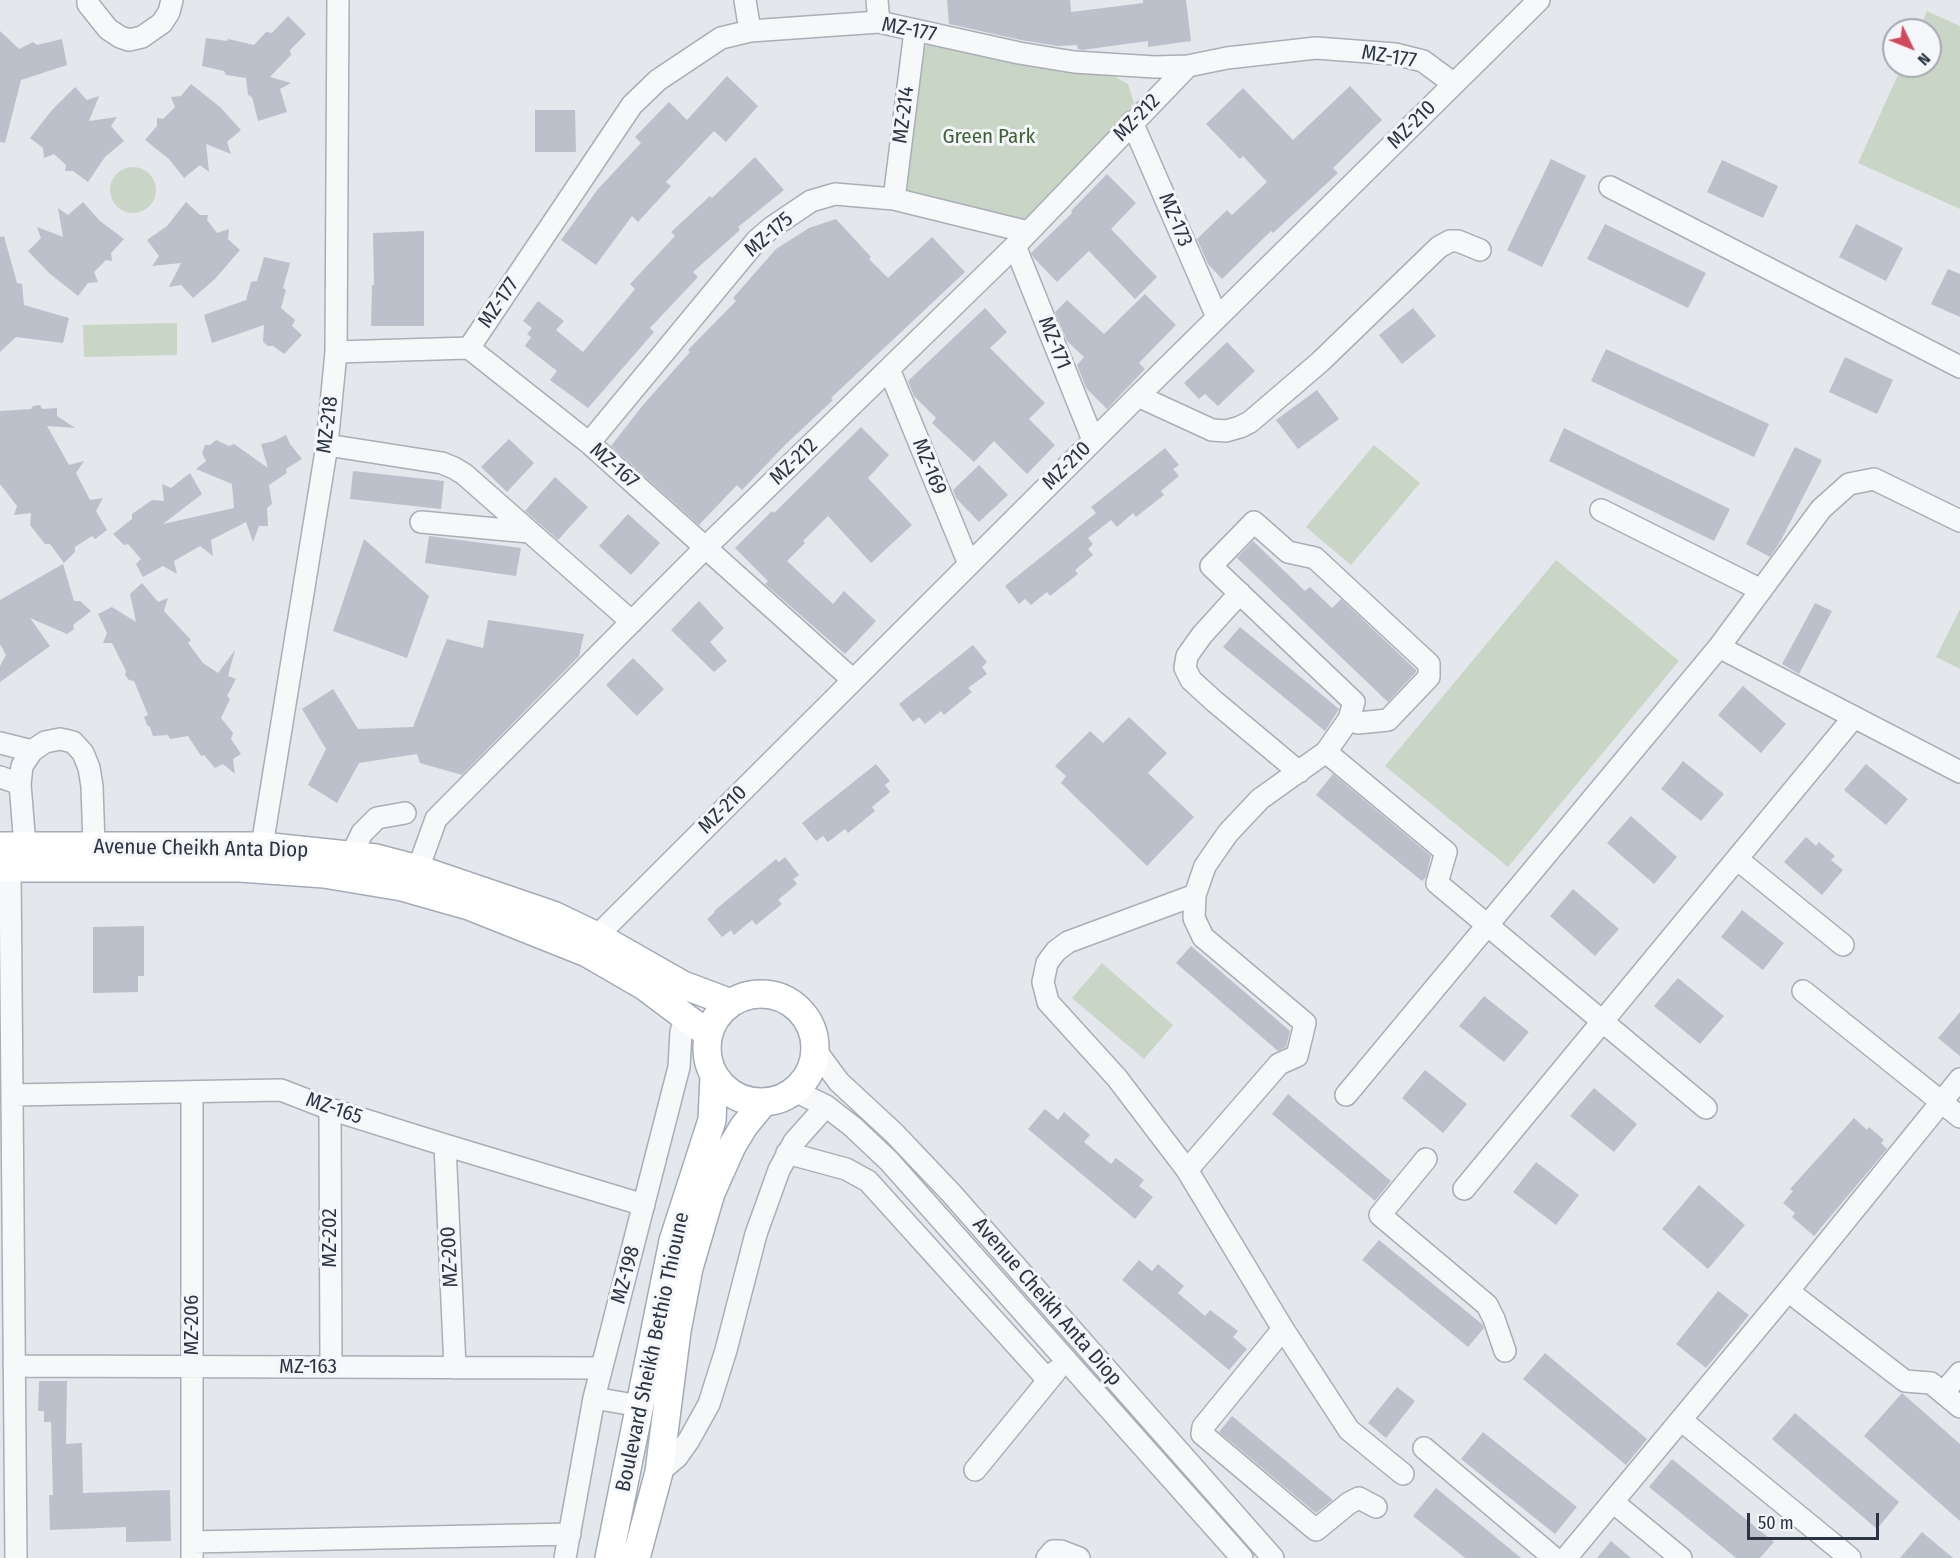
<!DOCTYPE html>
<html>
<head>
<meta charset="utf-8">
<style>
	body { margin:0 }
	#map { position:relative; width:1960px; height:1558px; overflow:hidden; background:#e4e7ec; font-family:"Fira Sans Condensed",sans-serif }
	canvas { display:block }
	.north { position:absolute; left:1882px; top:18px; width:60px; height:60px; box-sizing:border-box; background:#f4f6f9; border:2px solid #a4a8b1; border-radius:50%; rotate:133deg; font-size:16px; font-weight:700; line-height:24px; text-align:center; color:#2b3445 }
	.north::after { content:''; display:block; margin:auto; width:21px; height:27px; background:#d1495b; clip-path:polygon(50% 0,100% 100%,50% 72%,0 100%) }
	.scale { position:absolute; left:1747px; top:1513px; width:132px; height:27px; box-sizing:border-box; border:3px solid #2b3445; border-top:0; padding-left:8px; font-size:18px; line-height:21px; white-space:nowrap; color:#2b3445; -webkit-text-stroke:4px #f4f6f9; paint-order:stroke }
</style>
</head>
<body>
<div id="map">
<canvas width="1960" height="1558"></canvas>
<div class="north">N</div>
<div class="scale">50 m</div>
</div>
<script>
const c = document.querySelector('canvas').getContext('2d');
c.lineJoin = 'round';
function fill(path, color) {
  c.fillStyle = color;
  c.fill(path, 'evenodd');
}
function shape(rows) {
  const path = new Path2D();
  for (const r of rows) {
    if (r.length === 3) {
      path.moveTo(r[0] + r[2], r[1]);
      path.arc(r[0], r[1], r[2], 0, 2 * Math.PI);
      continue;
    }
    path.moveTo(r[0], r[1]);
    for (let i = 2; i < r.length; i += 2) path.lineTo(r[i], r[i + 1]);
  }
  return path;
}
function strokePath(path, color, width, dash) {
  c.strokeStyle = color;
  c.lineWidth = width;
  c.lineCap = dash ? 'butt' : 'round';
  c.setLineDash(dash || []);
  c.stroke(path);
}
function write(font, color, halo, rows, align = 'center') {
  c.font = font + ' "Fira Sans Condensed",sans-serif';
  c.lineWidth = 6;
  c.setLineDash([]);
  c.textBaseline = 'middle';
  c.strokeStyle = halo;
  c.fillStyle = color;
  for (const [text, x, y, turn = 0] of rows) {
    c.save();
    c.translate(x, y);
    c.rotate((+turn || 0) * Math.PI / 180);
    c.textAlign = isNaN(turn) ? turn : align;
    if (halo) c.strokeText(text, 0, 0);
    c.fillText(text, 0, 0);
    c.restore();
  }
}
const green = shape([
	[1927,11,1960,26,1960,209,1858,163,1902,66,1930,66,1930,30,1919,30],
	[930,43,1009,62,1110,74,1128,84,1134,103,1112,130,1038,209,1022,222,914,198,904,187,916,55],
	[133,190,23],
	[177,323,177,355,84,357,83,325],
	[1374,445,1420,483,1351,565,1306,527],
	[1556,560,1679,661,1508,867,1385,766],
	[1960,609,1960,669,1936,657],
	[1102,963,1173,1025,1144,1059,1072,998]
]);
const building = shape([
	[947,0,1070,0,1071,12,1143,3,1143,0,1186,0,1191,41,1148,47,1148,41,1082,50,1078,49,1077,45,1058,46,1021,40,949,24],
	[288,16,306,34,290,50,291,55,270,77,291,83,280,89,287,112,258,121,252,97,248,95,246,78,226,75,224,71,202,66,206,38,227,41,228,39,254,45,266,32,272,33],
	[0,31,19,49,33,42,37,45,62,39,67,65,21,80,5,143,0,142],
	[727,76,758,106,726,142,714,131,666,182,671,186,638,222,632,216,596,265,561,240,598,189,641,143,635,137,669,102,687,120],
	[191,84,220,107,241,130,227,142,231,154,206,144,209,172,200,165,184,178,169,159,145,140,157,126,157,118,163,119,175,107,171,97,181,96],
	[1350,86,1382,120,1333,168,1338,173,1273,233,1271,231,1222,279,1208,264,1197,239,1227,210,1232,215,1267,182,1243,156,1240,159,1206,124,1243,88,1293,140],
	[75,87,87,100,99,96,89,121,117,117,111,126,124,141,105,157,88,182,73,171,65,171,66,165,54,154,44,158,43,148,30,138,52,110],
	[535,110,575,110,576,152,535,152],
	[755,157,784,190,738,227,740,230,693,272,698,277,650,328,654,332,588,408,550,380,557,371,525,346,531,337,527,334,532,328,523,321,538,301,564,321,556,330,583,352,635,289,630,284,675,236,671,232,710,196,712,198],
	[1551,159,1586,176,1542,267,1507,250],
	[1722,160,1778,186,1763,218,1707,192],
	[1107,174,1136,203,1111,229,1157,277,1135,299,1089,251,1057,282,1034,258,1031,253,1072,213,1071,211],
	[83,202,100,221,124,239,111,253,112,261,106,260,94,272,98,282,88,283,78,296,49,273,28,251,41,238,37,227,63,237,58,208,68,215],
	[186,202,200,215,208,215,207,220,217,233,229,229,228,239,240,250,215,279,193,298,181,285,169,287,181,263,152,266,159,256,147,240,167,226],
	[836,219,871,257,869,259,888,278,932,237,965,272,831,398,833,400,786,444,742,490,737,485,699,525,611,446,643,405,690,352,688,350,736,301,733,298,776,249,809,228],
	[1605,224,1706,273,1688,308,1587,259],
	[1856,224,1903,248,1886,281,1839,257],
	[424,231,424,326,371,326,372,285,374,285,373,233],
	[4,236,17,283,22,284,24,305,69,318,63,343,16,337,0,352,0,237],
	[264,257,290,263,283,288,286,290,281,308,295,320,292,326,302,335,284,354,273,346,268,346,263,342,264,325,212,343,204,315,246,300,251,282,257,281],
	[1948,269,1960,274,1960,317,1931,304],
	[1145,294,1176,325,1139,363,1145,369,1107,409,1086,388,1077,365,1084,357,1067,341,1055,312,1067,300,1104,334],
	[985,308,1007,332,990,348,1045,403,1029,419,1055,445,1027,474,994,441,974,462,932,423,936,418,914,396,908,381],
	[1413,308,1436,336,1402,364,1379,335],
	[1227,342,1255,371,1218,406,1205,394,1199,399,1184,383],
	[1606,349,1769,424,1754,457,1591,381],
	[1845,357,1893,380,1877,414,1829,392],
	[1317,390,1339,419,1298,449,1276,420],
	[40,405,42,409,57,408,57,416,75,428,47,426,69,465,84,461,76,473,90,500,103,498,96,511,107,530,95,539,92,536,75,547,75,552,64,563,50,544,45,544,30,525,31,513,14,515,17,506,0,484,0,411,31,409,33,406],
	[861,427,889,455,868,478,912,525,871,563,828,516,803,541,805,543,787,561,833,604,844,591,876,621,845,654,765,584,768,581,735,548,772,511,774,513],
	[1564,428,1730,509,1714,541,1549,461],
	[286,435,290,444,302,459,286,469,287,473,269,485,272,504,267,508,268,526,259,526,253,542,246,522,211,540,213,556,200,546,174,561,177,574,163,566,143,577,136,564,141,559,128,544,124,545,113,534,132,519,132,514,152,500,164,501,162,484,171,488,190,473,202,494,163,524,234,508,232,484,196,469,206,461,202,453,205,445,210,445,216,440,229,446,234,444,268,468,261,444,274,441],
	[509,439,534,463,507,492,481,467],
	[1795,447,1822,460,1780,542,1770,557,1746,544],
	[1165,448,1179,465,1173,469,1179,476,1161,491,1164,495,1136,517,1133,513,1117,527,1111,520,1088,538,1093,544,1088,549,1093,555,1075,570,1078,574,1050,596,1047,592,1031,605,1025,599,1019,604,1005,586,1096,513,1091,507],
	[979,465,1008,495,979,522,956,498,953,490],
	[353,471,444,481,441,509,350,499],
	[555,477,588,507,558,540,525,511],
	[628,514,660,543,631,575,599,546],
	[429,536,521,548,516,576,425,563],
	[364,539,429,596,407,658,333,631],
	[1253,541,1305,591,1310,587,1332,608,1341,599,1416,670,1416,672,1388,702,1237,558],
	[63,564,74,601,80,601,91,611,73,625,74,629,67,634,30,618,50,646,0,682,0,666,6,655,0,644,0,600],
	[142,583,158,602,168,598,164,611,191,640,188,643,203,663,218,673,235,650,228,676,236,679,227,696,230,699,221,718,233,733,231,739,241,754,233,759,235,774,223,764,215,768,204,755,201,756,188,736,170,739,168,735,153,736,150,727,147,725,144,717,148,715,134,681,129,680,125,675,126,671,112,643,103,643,107,633,98,614,112,607,136,622,130,594],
	[699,601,724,628,710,642,727,661,714,672,671,630],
	[1815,603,1832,611,1799,674,1782,664],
	[488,620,584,634,579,656,462,775,420,763,417,754,359,763,337,803,308,785,326,749,302,709,333,689,358,729,413,727,447,639,483,648],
	[1240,627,1339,709,1325,731,1223,647],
	[973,645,987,662,982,667,987,674,968,688,972,692,944,715,941,711,925,724,919,717,913,722,899,704],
	[633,658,664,689,637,716,606,685],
	[1743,686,1786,724,1761,753,1718,715],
	[1129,717,1167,753,1148,773,1194,817,1147,866,1061,783,1066,776,1055,766,1090,731,1103,743],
	[1683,761,1724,794,1701,821,1661,789],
	[876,764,890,781,885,785,890,792,872,807,875,811,848,833,845,829,828,842,823,836,816,841,802,823],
	[1866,764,1908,799,1886,825,1844,790],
	[1333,774,1431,856,1426,877,1422,881,1316,795],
	[1631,816,1677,857,1654,884,1607,843],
	[1806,837,1816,846,1819,842,1835,856,1831,860,1843,870,1822,895,1784,862],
	[785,857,799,875,793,879,797,884,778,900,782,904,756,925,752,920,734,935,731,930,722,937,707,919,715,912,714,911,776,859,779,862],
	[1573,889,1619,929,1595,956,1550,916],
	[1742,910,1784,943,1763,970,1721,937],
	[144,926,144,976,138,976,138,992,93,993,93,927],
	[1191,946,1290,1031,1286,1047,1278,1051,1176,963],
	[1678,978,1724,1016,1700,1044,1654,1006],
	[1484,996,1529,1032,1504,1062,1459,1026],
	[1960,1012,1960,1056,1938,1038],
	[1425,1070,1467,1104,1443,1133,1402,1098],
	[1594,1088,1637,1124,1614,1152,1570,1116],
	[1288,1094,1391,1181,1375,1201,1272,1114],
	[1045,1109,1058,1120,1064,1112,1090,1135,1084,1142,1111,1164,1116,1158,1144,1180,1139,1186,1153,1197,1135,1219,1028,1129],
	[1854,1118,1867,1130,1869,1127,1884,1140,1881,1143,1887,1149,1814,1236,1792,1217,1795,1213,1783,1203,1793,1191,1790,1189],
	[1536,1162,1579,1195,1556,1225,1513,1192],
	[1699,1185,1745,1225,1708,1269,1662,1229],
	[1379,1240,1483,1325,1484,1328,1468,1347,1362,1260],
	[1139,1260,1152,1271,1158,1264,1184,1286,1178,1293,1205,1316,1210,1310,1238,1331,1233,1337,1247,1349,1229,1370,1122,1280],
	[1718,1291,1749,1315,1706,1368,1676,1344],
	[1545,1353,1647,1439,1626,1465,1523,1379],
	[39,1381,67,1381,66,1444,82,1443,83,1493,170,1490,171,1541,126,1542,126,1527,50,1530,49,1495,53,1495,51,1422,44,1422,44,1411,38,1411],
	[1397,1387,1415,1401,1386,1438,1368,1423],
	[1902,1393,1960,1444,1960,1521,1864,1436],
	[1795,1413,1899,1502,1877,1529,1772,1439],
	[1232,1416,1333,1500,1316,1513,1219,1432],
	[1483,1432,1577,1507,1555,1534,1461,1459],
	[1672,1459,1774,1542,1760,1558,1736,1558,1649,1487],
	[1436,1488,1521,1558,1465,1558,1413,1516],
	[1922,1532,1953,1558,1900,1558],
	[1611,1541,1631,1558,1597,1558]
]);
const minor = shape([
	[88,0,88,4,108,29,120,37,129,40,142,37,162,23,169,12,172,0],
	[745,0,750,31],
	[877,0,879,22],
	[1132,122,1217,317],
	[1610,187,1960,367],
	[894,199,915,31],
	[1015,246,1093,440],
	[469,348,632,105,658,80,721,38,750,31,879,22,1019,53,1074,62,1155,67,1188,66,1227,58,1316,48,1395,54,1423,61,1454,84],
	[336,352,469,348,589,443,853,680],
	[889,369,969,564],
	[1138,396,1212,430,1226,431,1240,427,1250,422,1320,362,1439,247,1450,241,1458,241,1480,250],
	[589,443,757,240,771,228,811,201,835,194,894,199,1028,232],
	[327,445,442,463,454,468,464,474,632,622],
	[1601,510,1761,590],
	[421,522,529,532],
	[1240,593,1202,635,1187,656,1185,668,1191,680,1214,701,1299,772],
	[1719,647,1960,772],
	[0,743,32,751],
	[1326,752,1446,852,1437,883,1706,1108],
	[0,777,20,784],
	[25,846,20,784,22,766,32,751,45,742,60,739,73,742,83,753,89,768,92,786,94,846],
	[262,846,327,445,336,352,338,0],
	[352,854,362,833,377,818,405,813],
	[1737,859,1843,945],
	[10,868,16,1558],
	[418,869,436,819,706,547,1015,246,1188,66],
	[1195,895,1068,942,1056,951,1047,963,1043,982,1048,1002,1117,1078,1187,1170,1283,1329,1349,1430,1403,1474],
	[597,936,1138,396,1539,0],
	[1803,991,1960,1117],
	[816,1051,839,1082,894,1133,951,1193,1273,1558],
	[795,1091,826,1106,853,1127,889,1161,1242,1558],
	[192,1092,192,1558],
	[12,1095,281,1090,330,1109,445,1145,644,1205],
	[1346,1095,1719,647,1821,509,1849,484,1874,479,1960,521],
	[330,1109,331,1367],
	[445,1145,455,1368],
	[787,1153,846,1169,868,1181,1048,1380],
	[1426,1159,1380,1215,1487,1305,1494,1319,1505,1351],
	[1187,1170,1279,1064,1297,1056,1305,1023,1203,937,1194,918,1195,895,1205,866,1228,833,1260,799,1326,752,1349,719,1358,723,1388,720,1429,677,1429,664,1315,558,1288,552,1254,522,1211,566,1354,702,1349,719],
	[1464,1189,1854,717],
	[1788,1291,1905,1381,1931,1383,1960,1407],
	[1283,1329,1203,1427,1202,1434,1316,1530,1349,1503,1359,1498,1376,1507],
	[14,1366,601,1368],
	[1943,1393,1960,1373],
	[594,1398,640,1406],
	[1681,1420,1850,1558],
	[1424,1448,1554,1558],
	[975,1470,1056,1371],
	[659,1472,677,1457,689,1440,709,1404,726,1350,756,1234,779,1170,794,1142,826,1106],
	[1613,1502,1681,1558],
	[192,1542,570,1534],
	[565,1558,594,1398,679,1067,681,1032,686,1016],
	[1047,1558,1053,1551,1061,1551,1079,1558],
	[1566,1558,1788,1291,1960,1079]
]);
const major = shape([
	[0,846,262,846,376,858,418,869,553,915,597,936,683,985,731,1003],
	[0,868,240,868,324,874,402,887,469,906,587,953,644,986,708,1034],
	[761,1048,54],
	[609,1558,673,1241,712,1120,714,1077],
	[636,1558,659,1472,677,1331,689,1268,711,1193,732,1146,744,1126,763,1103]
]);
const streetNames = [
	["MZ-177",909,30,11],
	["MZ-177",1389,57,9],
	["MZ-214",904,115,-83],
	["MZ-212",1137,118,-46],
	["MZ-210",1412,125,-45],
	["MZ-173",1175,220,67],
	["MZ-175",769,235,-41],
	["MZ-177",499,303,-56],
	["MZ-171",1054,343,68],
	["MZ-218",328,425,-83],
	["MZ-212",794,462,-44],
	["MZ-167",614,466,41],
	["MZ-210",1067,466,-45],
	["MZ-169",929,467,68],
	["MZ-210",723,810,-45],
	["Avenue Cheikh Anta Diop",201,849,1],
	["MZ-165",334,1109,19],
	["MZ-202",330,1238,-90],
	["MZ-200",450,1257,-93],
	["MZ-198",626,1275,-75],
	["Avenue Cheikh Anta Diop",1047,1302,49],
	["MZ-206",192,1325,-90],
	["Boulevard Sheikh Bethio Thioune",653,1352,-78],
	["MZ-163",308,1367]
];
const parkNames = [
	["Green Park",989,137]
];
fill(green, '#c9d6c5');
fill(building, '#bbc0ca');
strokePath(minor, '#a9aeb7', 24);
strokePath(major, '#a3abb8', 30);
strokePath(minor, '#f7f8fa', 21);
strokePath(major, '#fff', 27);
write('21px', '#2b3445', '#f4f6f9', streetNames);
write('21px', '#3f6138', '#f4f6f9', parkNames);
</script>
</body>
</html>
